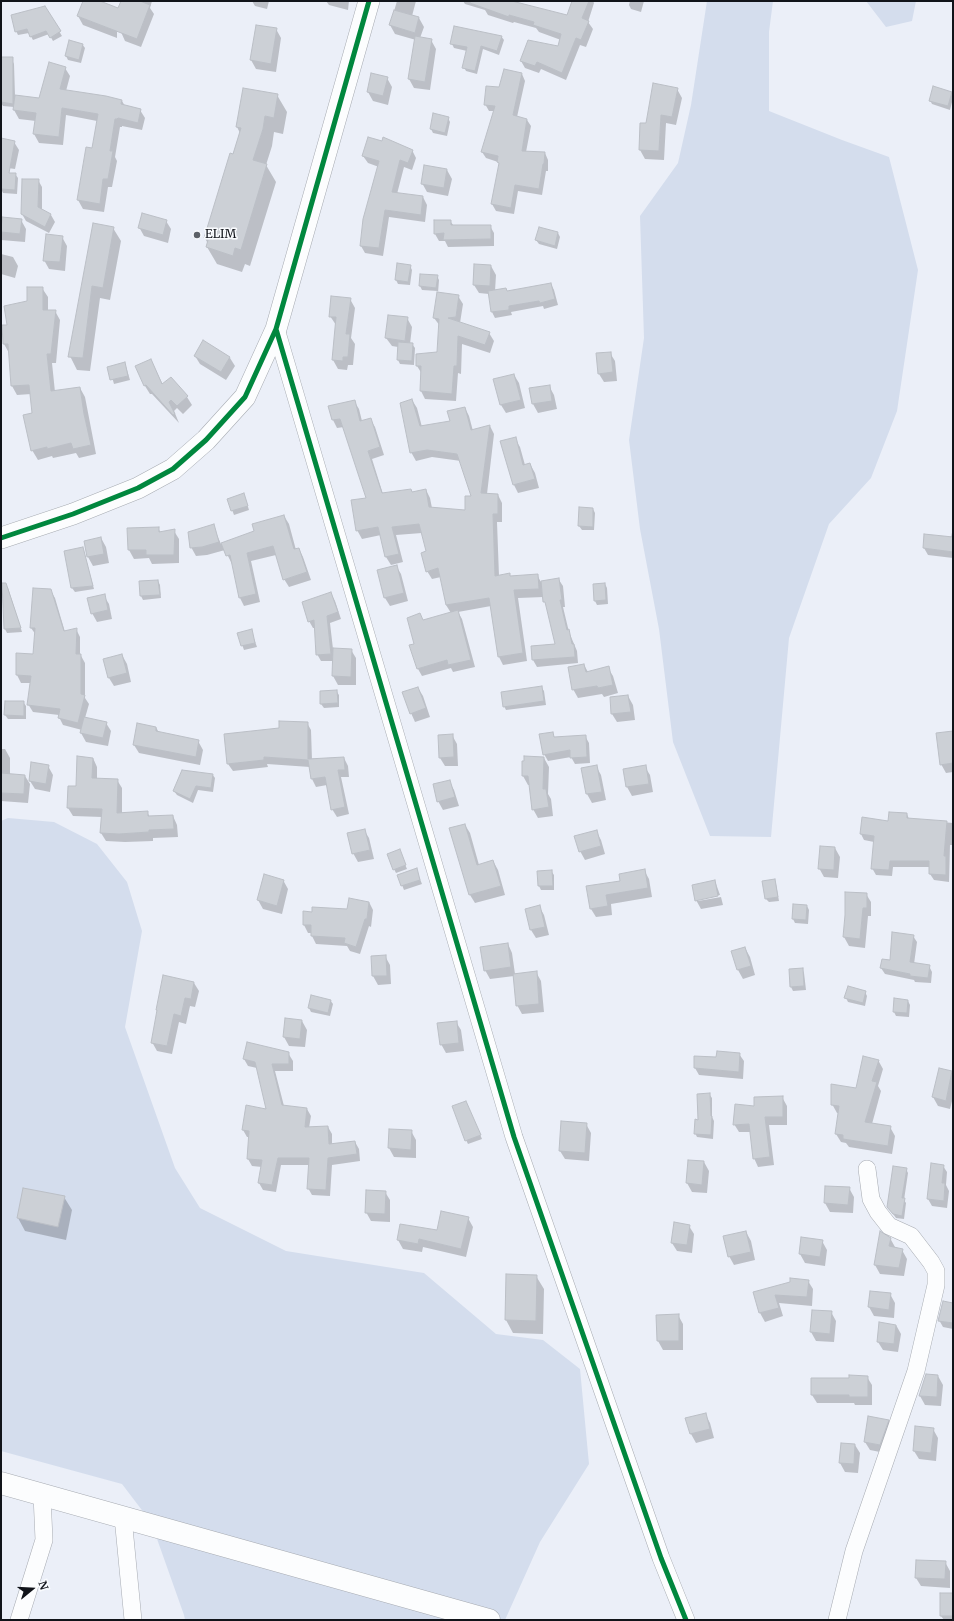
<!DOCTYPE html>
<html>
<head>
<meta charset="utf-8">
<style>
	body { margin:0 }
	#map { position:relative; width:954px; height:1621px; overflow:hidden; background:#ebeff8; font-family:Merriweather,serif }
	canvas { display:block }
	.frame { position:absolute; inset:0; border:2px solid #11141a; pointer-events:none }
	.north { position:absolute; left:12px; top:1569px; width:40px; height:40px; -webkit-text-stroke:3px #f9fbfe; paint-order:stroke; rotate:72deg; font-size:11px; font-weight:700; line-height:16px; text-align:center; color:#11141a }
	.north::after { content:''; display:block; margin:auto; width:14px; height:18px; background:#11141a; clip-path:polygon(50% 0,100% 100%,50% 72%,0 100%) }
</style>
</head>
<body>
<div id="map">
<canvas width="954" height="1621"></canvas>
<div class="frame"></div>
<div class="north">N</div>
</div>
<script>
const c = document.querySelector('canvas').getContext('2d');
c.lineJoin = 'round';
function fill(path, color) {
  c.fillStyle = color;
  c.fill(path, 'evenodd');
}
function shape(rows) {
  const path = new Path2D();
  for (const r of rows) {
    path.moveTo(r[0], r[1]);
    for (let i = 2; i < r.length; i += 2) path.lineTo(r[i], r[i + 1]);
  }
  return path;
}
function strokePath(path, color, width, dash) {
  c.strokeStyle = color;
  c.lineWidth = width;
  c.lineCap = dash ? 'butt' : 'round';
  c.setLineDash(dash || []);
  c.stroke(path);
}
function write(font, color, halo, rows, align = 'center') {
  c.font = font + ' Merriweather,serif';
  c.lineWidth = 3;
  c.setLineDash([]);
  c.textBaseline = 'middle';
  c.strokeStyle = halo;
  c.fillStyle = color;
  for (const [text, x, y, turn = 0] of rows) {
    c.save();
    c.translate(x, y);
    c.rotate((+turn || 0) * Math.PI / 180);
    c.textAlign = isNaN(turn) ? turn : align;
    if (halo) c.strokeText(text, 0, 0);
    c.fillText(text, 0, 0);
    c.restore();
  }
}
const green = shape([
	[707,1,773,1,769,32,769,111,842,140,889,157,918,270,897,411,871,478,829,524,789,638,771,837,710,836,673,742,659,629,640,529,629,440,644,338,640,216,678,163,691,105],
	[866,1,916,1,912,21,886,27],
	[8,818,54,822,97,844,127,882,142,931,125,1027,175,1168,200,1208,286,1251,424,1273,496,1334,543,1340,580,1369,589,1464,540,1542,505,1620,185,1620,184,1615,151,1522,122,1484,1,1451,1,821]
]);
const shadow = shape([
	[84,1,97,1,117,15,117,38,83,25,78,16],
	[130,1,152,1,150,8,154,14,141,47,125,41,121,32],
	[252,1,269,1,267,9,255,6],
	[326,1,349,1,348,10,329,5],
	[397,1,416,1,412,16,419,18,424,27,420,38,431,40,436,49,430,90,414,88,409,79,416,40,395,34,390,25],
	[463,1,517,1,518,3,568,17,573,1,593,1,594,3,588,22,593,29,586,47,580,45,566,80,541,69,539,73,525,68,521,61,559,47,561,40,539,32,536,28,514,22,513,23,488,15,485,10,465,4],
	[630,1,644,1,641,12,631,9,629,5],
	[45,8,62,36,53,41,49,34,33,40,29,33,18,35,16,31],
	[276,29,281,38,276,72,256,69,251,60],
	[501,36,504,40,499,55,483,49,477,74,466,71,464,67,467,51,454,48,452,44],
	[82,44,85,48,81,63,68,60,66,56],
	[12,60,14,64,15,96,39,99,65,68,70,76,66,91,122,101,125,106,140,110,145,118,142,130,122,126,122,127,120,127,115,157,117,161,112,187,108,187,104,212,83,209,78,200,93,149,97,121,66,115,63,145,39,143,34,134,36,121,19,119,14,110,14,107,3,106,1,103,1,68],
	[522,74,525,81,517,117,527,120,531,126,526,152,545,153,548,160,548,171,546,171,542,195,518,191,514,214,496,211,492,204,500,165,498,162,486,158,482,152,494,111,489,111,485,104,500,89],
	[372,75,387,78,392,87,388,105,373,101,368,92],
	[677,89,682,98,676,125,666,123,664,160,645,159,640,150,646,124],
	[951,93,953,98,950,110,932,104,930,100],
	[277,95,287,112,283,134,274,132,272,146,266,165,276,182,250,266,245,264,242,272,217,264,207,247,208,244,205,238,240,133,237,127],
	[448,118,450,122,447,136,433,133,431,129],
	[1,139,14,142,19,150,15,169,1,167],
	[412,150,416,158,412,170,404,167,397,194,423,197,427,205,425,222,389,217,383,256,365,253,361,246,379,167,368,163,363,156],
	[447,170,452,179,448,196,427,192,422,183],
	[15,174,18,178,17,194,3,193,1,189],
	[38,180,42,187,42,210,51,215,55,222,49,233,26,221,22,214],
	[1,218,21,220,26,229,25,242,1,240],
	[166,221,171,229,168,243,144,236,139,227],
	[450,221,454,226,490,226,494,233,494,246,448,247,445,241,439,241,435,234],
	[93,224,113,228,121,241,110,300,100,298,90,371,77,370,70,356],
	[558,233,560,237,557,249,539,244,536,240],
	[62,237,67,246,65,271,49,269,44,260],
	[1,254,13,257,18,266,15,278,1,274],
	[410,266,412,270,410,285,398,284,396,280],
	[491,266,496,275,495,291,507,292,551,284,554,290,558,305,544,309,543,306,511,312,512,315,495,318,492,312,489,294,479,293,474,285],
	[437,276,439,280,438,293,458,296,463,304,460,323,489,333,494,341,490,353,462,344,461,374,458,373,456,401,425,399,421,391,422,374,417,366,438,353,440,326,434,318,438,291,422,290,420,286],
	[42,288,48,297,48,311,55,311,60,320,56,363,52,363,55,392,80,388,85,397,96,454,79,458,76,453,53,458,52,456,38,460,32,450,33,414,31,394,17,395,12,386,9,353,4,344,8,326],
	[350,299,355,308,351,338,355,344,353,365,348,365,347,370,338,369,333,360,336,325,330,316],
	[407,318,412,327,410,344,412,344,415,348,414,365,400,364,398,360,398,347,392,346,386,338],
	[610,353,615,361,617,381,604,382,599,374],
	[195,356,230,358,235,366,226,380,200,364],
	[151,360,163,385,187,397,192,405,183,414,177,408,174,411,179,423,152,394,150,394,145,386,137,367],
	[125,363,130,380,114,384,109,367],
	[514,375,519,383,525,408,506,413,501,405],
	[549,386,554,395,557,409,538,413,533,404,530,389],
	[412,400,417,408,422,427,451,422,465,408,469,416,473,431,490,426,494,434,487,494,498,495,502,503,502,522,497,522,499,576,509,574,511,577,537,575,541,582,559,580,563,586,565,607,563,607,569,632,577,651,578,663,537,667,533,660,532,646,556,644,547,606,544,597,518,598,527,661,503,665,499,657,491,606,458,612,462,619,475,667,453,672,451,668,422,676,418,669,411,646,415,644,424,621,451,613,446,605,441,577,432,579,427,571,427,552,422,533,396,535,403,562,391,565,386,557,381,535,362,539,357,530,367,499,344,427,337,428,333,420,330,407,354,401,359,409,362,421,370,419,375,427,384,455,372,459,383,494,412,493,426,490,430,498,432,508,466,511,472,497,461,461,432,457,416,461,411,452],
	[515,439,520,447,525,465,530,464,535,473,539,488,518,493,514,485],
	[244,494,249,510,234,515,228,499],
	[593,509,595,513,594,530,582,530,579,526],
	[284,516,289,524,296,550,299,549,303,557,311,580,289,587,284,579,276,555,251,561,260,602,244,606,240,598,233,564,232,564,225,550,207,555,196,556,191,547,213,526,221,544,255,532],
	[953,527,953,558,928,555,924,548,925,536,951,538],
	[128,528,158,528,161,533,174,531,179,539,179,563,152,564,149,558,134,559,129,550],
	[101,538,106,547,109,563,93,566,88,557,85,541],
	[83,548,94,589,75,592,72,588,65,552],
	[396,566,401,574,408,601,390,606,385,598,378,571],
	[158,581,160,585,161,598,143,600,141,596],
	[5,584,8,588,22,632,7,633,5,629],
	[605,584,607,588,608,604,597,605,595,601],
	[50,590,55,598,65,632,76,629,80,637,80,654,85,663,85,698,89,704,85,718,106,723,111,731,108,746,86,742,81,733,82,730,63,725,59,717,59,715,33,712,28,704,31,683,21,683,17,675,34,655,36,635,31,628],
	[331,594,335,601,341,619,330,623,333,649,351,650,356,658,356,685,338,685,333,676,334,661,321,661,317,654,315,628,313,628,309,621],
	[104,596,109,604,112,619,97,622,92,613],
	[251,630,257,647,244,650,238,633],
	[122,655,127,664,131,682,114,686,109,678],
	[584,665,588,672,608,668,613,676,618,693,604,697,602,694,578,698,573,689],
	[541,687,544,691,546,705,506,710,504,706],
	[418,688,423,696,430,717,415,722,411,713],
	[336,691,339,695,339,707,324,708,321,704],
	[628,696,633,705,635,720,617,722,612,714],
	[23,702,26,706,26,719,8,719,5,715],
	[307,723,311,730,312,760,344,758,348,766,349,777,341,777,349,814,337,817,332,809,327,785,316,787,312,779,310,767,267,764,268,767,233,771,228,764,280,729],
	[156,727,159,733,198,741,203,750,200,765,139,753,134,745],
	[953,732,953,772,946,773,941,764],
	[552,733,555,738,585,736,589,743,590,763,575,764,571,757,548,761,544,754],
	[452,735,457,744,458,766,445,766,440,758],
	[1,749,5,749,10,758,10,775,25,776,30,784,28,803,1,801],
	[93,758,97,767,97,779,117,780,122,788,122,814,147,812,150,817,173,816,177,825,178,837,153,838,153,841,125,842,106,841,101,833,102,817,73,816,68,808,77,788],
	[544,758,549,767,548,794,551,799,553,816,538,818,533,809,530,785,528,785,523,776],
	[48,766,53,775,50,792,35,789,30,781],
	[596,766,601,775,606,800,592,803,587,794,582,769],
	[645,767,650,775,653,792,632,796,627,787,625,770],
	[212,774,215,778,213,792,198,790,193,803,177,795,174,791],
	[449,781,454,790,459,806,443,810,438,801],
	[907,814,909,819,953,823,953,845,950,845,949,882,934,880,930,874,930,867,893,867,892,876,876,875,872,868,874,842,864,840,861,834],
	[465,825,470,833,479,865,493,861,498,870,505,895,475,903,470,895],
	[364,830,369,838,374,859,358,862,353,853],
	[596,831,601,840,605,854,585,860,580,851],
	[835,848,840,857,838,878,824,877,819,868],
	[401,855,407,869,396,873,394,869],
	[416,869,422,884,404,890,398,875],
	[644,870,649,879,652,897,611,904,612,915,596,917,591,909,587,887,622,881],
	[538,871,551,871,554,875,554,890,541,890,539,886],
	[283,880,288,889,282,914,263,909,258,900],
	[774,880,776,884,779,901,769,902,766,899],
	[715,881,720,895,698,899,698,901,721,897,723,905,701,909,696,900],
	[866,894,871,902,871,916,868,916,865,948,849,946,844,937,846,915],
	[369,902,373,910,371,927,369,926,360,954,350,951,347,946,316,944,312,936,312,933,308,933,304,925,313,913,348,911],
	[539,906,544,915,549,935,536,938,531,930],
	[807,906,809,910,808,924,795,923,793,919],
	[913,936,917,942,914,964,929,966,932,972,931,983,915,982,914,980,885,974,881,968,891,961],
	[508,944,512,953,515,974,536,972,541,981,544,1012,522,1014,517,1005,514,976,490,979,485,970],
	[745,948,750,957,755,975,743,979,738,970,732,952],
	[385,956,390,965,391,984,378,985,373,976,372,957],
	[802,969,804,973,806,990,793,991,791,987],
	[194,983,199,991,195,1007,190,1006,186,1024,179,1022,172,1054,157,1051,152,1042,158,1012,157,1010],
	[865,992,867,996,865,1006,848,1002,846,998],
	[330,1000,333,1004,330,1016,311,1012,309,1008],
	[908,1001,910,1005,909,1017,896,1016,894,1012],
	[302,1021,307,1030,305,1047,289,1046,284,1037],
	[456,1022,461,1030,464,1051,446,1053,441,1044],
	[288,1053,293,1061,293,1071,275,1071,284,1106,307,1109,311,1116,309,1128,328,1127,332,1134,332,1144,355,1142,359,1149,360,1161,332,1165,330,1196,312,1195,308,1188,309,1165,281,1165,276,1192,263,1190,259,1183,262,1167,252,1166,248,1159,250,1137,247,1137,243,1130,268,1110,257,1068,248,1066,244,1059],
	[739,1054,744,1061,743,1079,699,1075,695,1068,717,1058],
	[878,1060,883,1069,878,1086,881,1091,872,1124,890,1127,895,1136,892,1154,849,1147,846,1143,841,1142,836,1134,839,1113,837,1113,832,1104,857,1089],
	[952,1072,953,1074,953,1097,950,1109,938,1106,933,1097],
	[709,1094,712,1098,712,1117,714,1121,713,1139,697,1137,695,1133],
	[782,1097,787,1106,787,1125,769,1125,774,1165,758,1167,754,1158,751,1132,739,1132,734,1124,755,1107],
	[466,1102,482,1139,468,1144,466,1140],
	[586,1124,591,1133,589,1161,565,1159,560,1151],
	[390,1130,411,1131,416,1140,416,1158,394,1157,389,1148],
	[689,1161,704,1162,709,1171,707,1193,692,1192,687,1183],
	[943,1166,947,1172,946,1185,949,1191,947,1208,932,1206,928,1199],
	[906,1169,908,1173,904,1200,906,1203,904,1219,896,1218,888,1207],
	[826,1187,849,1188,854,1197,853,1213,830,1212,825,1203],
	[24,1189,64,1197,72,1210,66,1240,25,1231,18,1218],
	[385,1192,390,1200,390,1222,371,1221,366,1212],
	[468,1218,473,1227,466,1257,423,1247,422,1252,403,1249,398,1240,437,1232],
	[689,1226,694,1234,692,1253,677,1251,672,1243],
	[746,1232,751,1241,755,1260,734,1265,729,1256],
	[890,1238,895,1247,902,1250,907,1259,904,1276,880,1274,875,1265],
	[822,1241,827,1250,825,1266,805,1263,800,1254],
	[536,1276,544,1289,543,1334,513,1333,506,1320],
	[808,1281,813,1289,812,1306,779,1303,783,1316,765,1322,760,1313,754,1293],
	[890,1294,895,1303,894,1318,874,1316,869,1307],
	[953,1304,953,1329,943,1327,939,1320],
	[813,1311,831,1312,836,1321,834,1342,816,1341,811,1332],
	[678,1315,683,1324,683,1350,663,1350,658,1341,658,1316],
	[896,1325,901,1334,898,1352,883,1350,878,1342],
	[938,1376,943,1385,941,1406,925,1405,920,1396],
	[867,1377,872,1385,872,1405,855,1405,854,1403,817,1403,812,1395],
	[705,1414,710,1423,714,1438,696,1443,691,1434,687,1419],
	[888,1420,893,1429,885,1453,870,1450,865,1442],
	[933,1429,938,1438,936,1461,919,1459,914,1451],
	[841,1444,855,1445,860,1453,858,1473,845,1472,840,1463],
	[945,1562,950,1571,950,1588,921,1586,916,1578],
	[953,1594,953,1620,944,1620,941,1616]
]);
const building = shape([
	[83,1,100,1,118,8,121,1,140,1,150,5,137,39,77,16,83,1],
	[470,1,512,1,567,15,572,1,589,1,582,18,589,21,581,40,576,38,562,73,537,62,535,66,520,61,528,40,558,46,561,34,533,25,534,22,509,15,509,17,470,3,470,1],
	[45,6,61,31,50,38,46,31,30,37,27,29,15,32,11,15,45,6],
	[394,10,419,17,415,33,389,25,394,10],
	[256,25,277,28,271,64,250,60,256,25],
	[454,26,502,36,497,51,481,46,475,71,462,68,467,47,450,44,454,26],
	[415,36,432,39,425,82,408,79,415,36],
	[69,40,83,44,79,60,65,56,69,40],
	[1,57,13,57,13,104,1,102,1,57],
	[49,62,66,67,60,89,106,96,122,100,121,104,141,109,138,123,118,118,117,119,115,119,110,151,113,151,108,179,103,179,100,204,77,200,86,147,92,148,98,114,62,108,59,137,33,134,36,113,13,110,15,95,39,98,49,62],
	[504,69,522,73,513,115,527,119,522,151,545,152,544,164,543,164,539,189,515,185,511,208,491,204,499,163,497,162,498,156,481,152,495,106,484,105,486,86,499,87,504,69],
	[371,73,388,77,383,96,367,92,371,73],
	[653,83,678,88,672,117,661,115,659,151,639,150,640,123,646,123,653,83],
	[933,86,952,92,948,106,929,101,933,86],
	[243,88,278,94,274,118,265,116,263,129,253,160,267,164,241,250,235,248,233,256,206,247,208,240,204,238,230,153,233,154,241,128,236,127,243,88],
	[433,113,449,117,445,133,430,129,433,113],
	[368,137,382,141,383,137,413,150,408,163,400,160,392,192,423,196,421,215,385,210,379,248,360,246,363,219,379,161,362,156,368,137],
	[1,138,15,141,9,173,16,173,15,190,1,189,1,138],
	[424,165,447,169,444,188,421,184,424,165],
	[22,179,39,179,38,207,51,214,45,227,21,214,22,179],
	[142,213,167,220,163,235,138,228,142,213],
	[2,217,22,219,20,234,1,232,2,217],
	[434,220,451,220,451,225,491,225,491,239,443,240,444,233,434,234,434,220],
	[93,223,114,227,103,288,92,286,83,358,68,357,93,223],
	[539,227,558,232,555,246,535,240,539,227],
	[46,234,63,236,60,262,43,261,46,234],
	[397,263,411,265,408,282,395,280,397,263],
	[474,264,491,265,490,286,473,285,474,264],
	[420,274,438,275,436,288,419,286,420,274],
	[551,283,555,299,540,303,539,301,509,306,509,310,491,312,488,291,506,288,507,291,551,283],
	[27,287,43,287,43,310,56,310,51,354,47,354,51,391,80,387,84,414,91,445,73,449,71,443,47,449,47,447,31,451,23,415,32,413,29,385,11,386,8,344,3,344,2,325,7,325,4,306,27,301,27,287],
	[437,292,459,295,456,317,448,318,490,332,485,345,458,336,457,366,454,366,452,394,420,391,421,366,416,366,416,354,437,352,439,319,433,318,437,292],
	[331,296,351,298,346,334,350,334,348,357,343,357,343,361,332,360,336,317,329,317,331,296],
	[388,315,408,317,405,341,385,338,388,315],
	[203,340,230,357,221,372,194,356,203,340],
	[398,342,413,343,412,361,397,360,398,342],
	[611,352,613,372,598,374,596,353,611,352],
	[151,359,162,384,171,377,188,396,177,406,171,400,169,402,175,414,173,415,146,385,144,386,135,366,151,359],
	[125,362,128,376,110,380,107,367,125,362],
	[514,374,521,400,500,405,493,379,514,374],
	[550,385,552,401,532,404,529,388,550,385],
	[412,399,420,426,450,421,447,411,465,407,471,430,490,425,481,493,498,494,498,514,493,514,495,576,510,573,510,576,538,574,539,589,514,590,523,653,498,657,489,598,446,605,438,568,426,572,421,553,426,551,419,524,392,527,399,554,385,557,378,527,356,531,351,500,366,498,340,419,332,420,328,406,355,400,360,421,371,418,380,447,368,451,382,493,411,489,412,492,426,489,429,507,465,510,465,496,471,496,457,454,427,450,410,453,400,403,412,399],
	[516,437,523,465,530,463,535,479,513,485,500,441,516,437],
	[244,493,248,506,231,511,227,499,244,493],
	[579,507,593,508,593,527,578,526,579,507],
	[284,515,294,549,299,548,307,572,283,580,273,546,247,553,256,594,239,598,230,555,226,556,221,543,254,531,252,524,284,515],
	[214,524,219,542,202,547,190,548,188,532,214,524],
	[159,527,159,532,175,529,174,555,146,555,146,550,128,550,127,528,159,527],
	[924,534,953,537,953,552,923,548,924,534],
	[101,537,104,554,87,557,84,541,101,537],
	[83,547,93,586,71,588,64,551,83,547],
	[397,565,404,593,384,598,377,570,397,565],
	[559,578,562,600,560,600,567,630,569,629,572,644,574,644,575,657,532,660,531,646,555,644,545,602,543,602,541,581,559,578],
	[158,580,160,595,140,596,139,581,158,580],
	[2,583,6,583,21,628,4,629,2,583],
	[605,583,606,600,594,601,593,584,605,583],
	[33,588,51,589,64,631,77,628,76,654,81,654,81,694,85,695,78,723,58,718,60,709,27,705,31,676,16,675,16,653,33,654,35,628,30,628,33,588],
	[331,592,338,612,327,616,331,654,316,655,314,620,308,622,302,602,331,592],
	[105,594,108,610,91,614,87,598,105,594],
	[458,610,471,660,448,665,447,660,417,669,409,645,414,644,407,618,420,613,423,620,458,610],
	[252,629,255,643,241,646,237,633,252,629],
	[333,648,352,649,351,677,332,676,333,648],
	[122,654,127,673,108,678,103,659,122,654],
	[584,664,586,672,609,666,613,685,598,688,597,686,572,690,568,667,584,664],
	[542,686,544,701,503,707,501,692,542,686],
	[418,687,426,708,410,714,402,692,418,687],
	[337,690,338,703,320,704,320,691,337,690],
	[628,695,631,712,611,714,610,697,628,695],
	[5,701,24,701,24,716,4,715,5,701],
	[84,717,107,722,103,738,80,733,84,717],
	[279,721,308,722,308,759,344,757,345,770,338,770,345,807,331,810,325,777,311,779,308,760,264,757,264,760,227,764,224,734,279,728,279,721],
	[137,723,156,727,156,731,199,740,196,757,133,745,137,723],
	[953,731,953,763,940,765,936,733,953,731],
	[553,732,554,737,586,735,587,757,570,758,570,750,543,755,539,734,553,732],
	[453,734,454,757,439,758,438,735,453,734],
	[77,756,93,758,92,778,118,779,117,813,148,811,148,816,173,815,174,829,149,830,149,832,119,834,100,833,102,809,67,808,68,786,76,786,77,756],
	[524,756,544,757,543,789,546,789,549,807,532,810,528,776,522,776,522,761,524,761,524,756],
	[31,762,49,765,46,784,29,781,31,762],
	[597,765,602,792,586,794,581,768,597,765],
	[646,765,649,784,626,787,623,769,646,765],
	[182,770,213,774,211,788,196,786,190,799,173,791,182,770],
	[1,773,25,775,24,794,1,793,1,773],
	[450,780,455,797,437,802,433,784,450,780],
	[889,812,907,813,907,818,947,821,944,856,946,856,946,875,929,874,929,861,890,861,889,870,871,869,874,836,860,834,862,817,888,821,889,812],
	[465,824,477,865,493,860,501,886,469,895,449,828,465,824],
	[365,829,370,850,352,854,347,833,365,829],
	[597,830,601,846,579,852,574,836,597,830],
	[820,846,835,847,834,870,818,869,820,846],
	[400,849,406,865,393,870,387,854,400,849],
	[417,868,420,880,401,886,397,875,417,868],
	[645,869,648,888,606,895,608,906,590,909,586,886,620,881,619,874,645,869],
	[552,870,553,886,538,886,537,871,552,870],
	[264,874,284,880,277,906,257,900,264,874],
	[775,879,778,897,765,899,762,881,775,879],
	[715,880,718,896,695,901,692,885,715,880],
	[845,892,867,893,867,908,863,908,860,939,843,937,845,915,845,892],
	[349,898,369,902,367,919,365,919,356,947,344,943,345,938,311,936,311,925,303,925,303,911,312,912,312,907,347,909,349,898],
	[793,904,807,905,806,920,792,919,793,904],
	[540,905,545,927,530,930,525,909,540,905],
	[892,932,914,935,910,962,930,965,928,978,910,976,910,974,880,968,882,959,890,960,892,932],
	[508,943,511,967,484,971,480,947,508,943],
	[745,947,751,966,737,970,731,951,745,947],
	[386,955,387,976,372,976,371,956,386,955],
	[803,968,804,986,790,987,789,969,803,968],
	[537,971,539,1004,516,1006,513,974,537,971],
	[163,975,194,982,191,999,185,998,181,1016,174,1014,167,1046,151,1043,157,1010,156,1010,163,975],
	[848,986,866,991,863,1003,844,998,848,986],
	[311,995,331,1000,328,1013,308,1008,311,995],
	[894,998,908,1000,907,1013,893,1012,894,998],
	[285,1018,302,1020,300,1039,283,1037,285,1018],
	[457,1021,459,1043,440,1045,437,1023,457,1021],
	[247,1042,289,1052,289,1064,272,1064,282,1105,307,1108,305,1127,328,1126,329,1144,355,1141,357,1154,328,1158,326,1190,307,1189,309,1158,278,1158,272,1185,258,1183,262,1160,247,1159,249,1131,242,1130,246,1105,266,1109,255,1062,243,1059,247,1042],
	[717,1051,740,1053,739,1072,694,1068,694,1056,716,1057,717,1051],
	[863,1056,879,1060,872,1081,877,1082,865,1122,891,1126,888,1146,843,1139,843,1135,835,1134,839,1106,831,1105,831,1084,856,1088,863,1056],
	[939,1068,952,1071,946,1101,932,1097,939,1068],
	[710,1093,711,1116,712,1116,711,1135,694,1134,695,1119,698,1120,697,1094,710,1093],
	[783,1096,783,1117,765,1117,770,1157,753,1159,749,1124,733,1125,735,1104,754,1106,754,1097,783,1096],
	[466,1101,481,1135,465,1141,452,1106,466,1101],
	[561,1121,587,1123,585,1153,559,1151,561,1121],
	[389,1129,412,1130,411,1150,388,1148,389,1129],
	[688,1160,704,1161,702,1185,686,1183,688,1160],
	[931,1163,944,1165,942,1183,945,1183,944,1201,927,1199,931,1163],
	[893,1166,907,1168,902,1198,905,1198,902,1216,893,1214,887,1207,893,1166],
	[825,1186,850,1187,848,1205,824,1203,825,1186],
	[23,1188,65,1196,58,1227,17,1218,23,1188],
	[366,1190,386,1191,385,1214,365,1213,366,1190],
	[441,1211,469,1217,461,1249,419,1239,418,1244,397,1240,400,1224,437,1230,441,1211],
	[674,1222,690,1225,687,1245,671,1243,674,1222],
	[746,1231,751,1252,728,1257,723,1236,746,1231],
	[880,1231,891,1238,889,1246,903,1249,899,1268,874,1265,880,1231],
	[801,1237,823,1240,820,1257,799,1254,801,1237],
	[506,1274,537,1275,536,1321,505,1320,506,1274],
	[790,1278,809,1280,807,1297,775,1295,779,1308,759,1313,753,1292,790,1282,790,1278],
	[870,1291,891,1293,889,1310,868,1307,870,1291],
	[943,1301,953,1303,953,1323,938,1321,943,1301],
	[812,1310,832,1311,830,1334,810,1332,812,1310],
	[679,1314,679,1341,657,1341,656,1315,679,1314],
	[879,1322,896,1325,894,1344,877,1342,879,1322],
	[926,1374,938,1375,937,1397,919,1396,926,1374],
	[849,1375,868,1376,868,1397,849,1397,849,1395,811,1395,811,1378,849,1378,849,1375],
	[706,1413,710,1429,690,1434,685,1418,706,1413],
	[868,1416,889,1420,880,1445,864,1442,868,1416],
	[915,1426,934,1428,931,1453,913,1451,915,1426],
	[841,1443,855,1444,854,1464,839,1463,841,1443],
	[916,1560,946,1561,945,1579,915,1578,916,1560],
	[940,1593,953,1593,953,1616,940,1616,940,1593]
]);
const minor = shape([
	[276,329,514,1137,661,1558,686,1620],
	[123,1517,133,1620],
	[19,1620,44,1540,42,1495],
	[837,1620,854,1551,916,1371,936,1285,936,1271,931,1262,911,1236,889,1226,878,1212,871,1199,867,1169]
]);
const tertiary = shape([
	[1,538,73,514,138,488,173,469,206,440,245,397,276,329,369,1]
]);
const secondary = shape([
	[1,1483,489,1620]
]);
const cycleway = shape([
	[276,329,514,1137,661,1558,686,1620],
	[1,538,73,514,138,488,173,469,206,440,245,397,276,329,369,1]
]);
const markers = [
	[197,235,4,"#5d6168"]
];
const poiNames = [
	["ELIM",205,235]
];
fill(green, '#d4dded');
fill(shadow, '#0003');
fill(building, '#ccd0d6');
strokePath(building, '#bbbfc6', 1);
strokePath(minor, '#a7abb2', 18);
strokePath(tertiary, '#a7abb2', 22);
strokePath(secondary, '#a7abb2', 23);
strokePath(minor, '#fcfdfe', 17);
strokePath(tertiary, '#fcfdfe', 21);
strokePath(secondary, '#fcfdfe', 22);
strokePath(cycleway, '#00873e', 5);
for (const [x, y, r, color] of markers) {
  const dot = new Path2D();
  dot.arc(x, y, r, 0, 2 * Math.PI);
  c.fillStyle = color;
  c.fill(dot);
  strokePath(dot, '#f9fbfe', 1.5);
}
write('12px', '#11141a', '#f9fbfe', poiNames, 'left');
</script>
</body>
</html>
